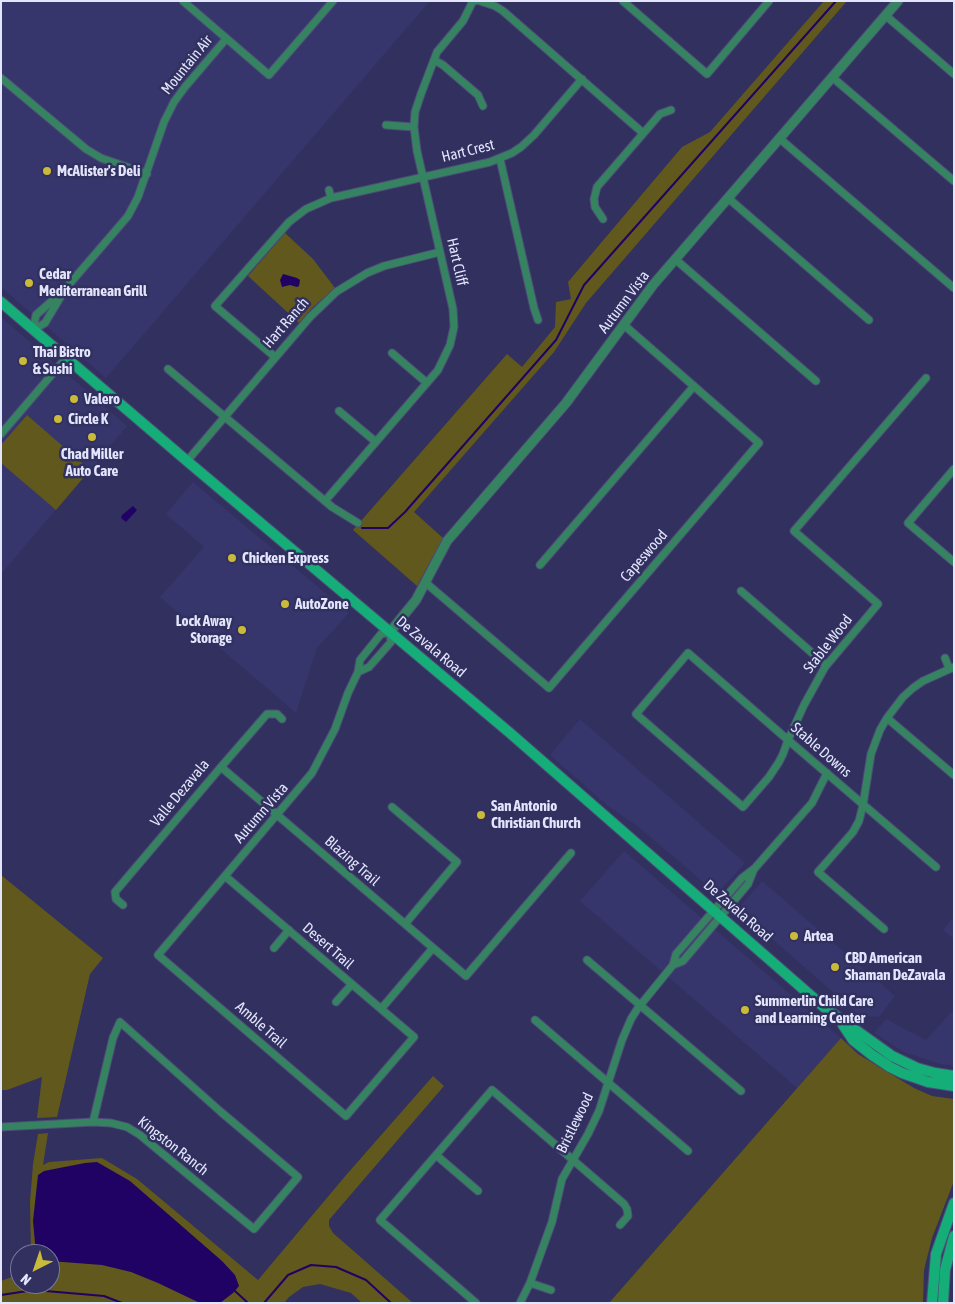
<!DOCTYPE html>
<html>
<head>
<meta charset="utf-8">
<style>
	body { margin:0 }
	#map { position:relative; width:955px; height:1304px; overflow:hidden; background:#31305f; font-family:"Asap Condensed",sans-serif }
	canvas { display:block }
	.frame { position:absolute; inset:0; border:2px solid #e3e5fd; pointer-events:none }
	.north { position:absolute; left:10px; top:1244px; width:50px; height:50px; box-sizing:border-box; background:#31305f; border:1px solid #78789e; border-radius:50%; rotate:221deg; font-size:14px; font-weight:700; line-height:20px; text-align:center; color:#e3e5fd }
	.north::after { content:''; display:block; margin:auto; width:18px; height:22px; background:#caba3a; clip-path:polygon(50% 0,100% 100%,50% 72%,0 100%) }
</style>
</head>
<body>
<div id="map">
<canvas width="955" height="1304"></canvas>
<div class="frame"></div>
<div class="north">N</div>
</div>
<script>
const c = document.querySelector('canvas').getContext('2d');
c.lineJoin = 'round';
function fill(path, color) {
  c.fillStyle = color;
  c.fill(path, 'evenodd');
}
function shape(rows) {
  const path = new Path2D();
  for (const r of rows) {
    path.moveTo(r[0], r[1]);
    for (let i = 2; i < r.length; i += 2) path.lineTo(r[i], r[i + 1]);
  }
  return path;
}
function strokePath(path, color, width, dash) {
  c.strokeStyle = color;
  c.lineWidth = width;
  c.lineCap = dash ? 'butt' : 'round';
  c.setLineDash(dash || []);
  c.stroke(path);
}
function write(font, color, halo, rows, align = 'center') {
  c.font = font + ' "Asap Condensed",sans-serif';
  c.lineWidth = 5;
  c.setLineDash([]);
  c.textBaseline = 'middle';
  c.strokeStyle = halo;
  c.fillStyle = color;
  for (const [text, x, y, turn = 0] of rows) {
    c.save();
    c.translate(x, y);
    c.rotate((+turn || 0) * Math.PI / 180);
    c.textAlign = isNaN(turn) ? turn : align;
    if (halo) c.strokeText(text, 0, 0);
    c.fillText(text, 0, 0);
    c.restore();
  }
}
const built = shape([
	[1,1,430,1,106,378,1,287],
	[1,317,127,426,1,574],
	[193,482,349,613,317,648,296,713,160,597,204,547,166,514],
	[580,719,745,863,717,894,640,828,607,805,550,755],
	[624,851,841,1038,797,1088,580,901],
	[762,881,895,996,879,1017,860,1016,738,909],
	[954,917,954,939,943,930],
	[954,1009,954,1066,940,1064,904,1052,874,1033,886,1019,926,1040]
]);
const green = shape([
	[824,1,847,1,586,303,554,352,414,512,443,538,417,586,353,530,507,354,522,367,555,327,556,302,571,299,568,282,682,147,710,132],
	[285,233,313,259,335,288,313,307,299,323,248,276],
	[27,415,90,470,56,510,1,463,1,445],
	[1,875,103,958,90,974,57,1117,37,1118,42,1077,7,1090,1,1090],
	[841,1038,858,1054,914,1088,932,1096,954,1099,954,1181,932,1238,924,1270,923,1303,609,1303],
	[433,1076,444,1086,329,1220,329,1226,333,1233,413,1303,362,1303,351,1293,320,1284,303,1287,289,1297,284,1303,1,1303,1,1281,20,1274,20,1284,50,1284,50,1254,31,1254,30,1202,33,1164,38,1134,48,1133,43,1165,49,1162,102,1158,137,1179,258,1280,347,1174]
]);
const water = shape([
	[283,274,297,278,300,280,299,286,297,287,290,285,282,287,280,280],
	[133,506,137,510,126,522,121,518,122,515],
	[97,1162,130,1181,222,1261,235,1275,239,1286,233,1293,220,1303,200,1303,158,1283,131,1272,102,1265,50,1261,50,1254,36,1254,33,1221,38,1175,44,1171,85,1163]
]);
const stream = shape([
	[362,528,388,528,405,512,556,340,584,285,836,1],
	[235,1291,248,1303],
	[1,1295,34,1290,104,1296,122,1303],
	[264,1303,288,1275,311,1265,336,1267,366,1280,391,1303]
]);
const minor = shape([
	[183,1,269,75,333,1],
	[480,1,495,6,503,11,643,133],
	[623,1,707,74,769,1],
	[885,15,954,74],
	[434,60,443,65,478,95,483,106],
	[832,77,954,181],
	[1,78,86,149,101,158,147,174],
	[386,125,414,127],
	[779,138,954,288],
	[500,159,534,308,538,320],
	[329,190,331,198],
	[728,198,869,320],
	[603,219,595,207,594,199,597,187,660,114,671,110],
	[675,259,816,381],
	[33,330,45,323,66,288,128,216,138,197,164,122,174,102,185,87,226,39],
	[33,330,36,315,61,293],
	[392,353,427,383],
	[275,357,215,306,289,222,306,209,331,198,490,162,512,153,521,147,534,135,582,79],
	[168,369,332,507,358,523],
	[926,378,794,531,878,604,825,667,804,705,788,740,783,754,779,762,769,777,743,807,636,714,688,653,788,740,936,867],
	[339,411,376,442],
	[1,434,66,358],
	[187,461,310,317,336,292,367,273,384,266,440,252],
	[954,469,908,523,954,562],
	[325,501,438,370,450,345,454,327,453,309,417,151,414,127,415,112,421,94,437,52,463,21,473,1,475,1],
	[540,565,694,386],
	[426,583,549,688,759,443,624,325],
	[741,591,826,665],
	[945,658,949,668],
	[887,718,954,775],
	[221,767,466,976,571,853],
	[392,807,457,862,405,924],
	[225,876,414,1037,346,1116,158,955,312,773,335,729,348,693,358,672,360,660,381,634,390,632,391,642,369,667,358,672],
	[123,905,116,899,115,892,221,767,267,714,277,714,282,719],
	[884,929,818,872,853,832,859,821,863,805,871,754,880,730,887,718,903,697,913,688,923,681,954,667],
	[274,948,289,930],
	[587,960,741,1091],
	[673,965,683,961,748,884,754,869],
	[336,1002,352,984],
	[381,1009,433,948],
	[535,1020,688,1151],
	[1,1127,93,1122,111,1123,127,1127,140,1135,254,1229,298,1177,221,1112,120,1022,113,1038,93,1122],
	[436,1155,478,1191],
	[530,1283,551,1290],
	[476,1303,380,1220,492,1090,624,1204,627,1209,628,1216,620,1225],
	[520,1303,530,1283,552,1222,562,1179,588,1134,599,1111,622,1040,631,1019,638,1008,673,965,676,954,742,878,755,868,797,820,812,803,827,773]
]);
const tertiary = shape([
	[390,632,416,600,447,541,566,403,653,285,898,1]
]);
const secondary = shape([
	[1,302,187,461,510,733,825,1008,892,1056,917,1068,935,1073,954,1076],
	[843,1025,853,1040,872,1055,890,1067,902,1073,928,1082,954,1086],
	[932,1303,936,1254,954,1203],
	[943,1303,945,1270,954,1236]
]);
const markers = [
	[47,171,5,"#caba3a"],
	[29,283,5,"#caba3a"],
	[23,361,5,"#caba3a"],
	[74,399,5,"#caba3a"],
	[58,419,5,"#caba3a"],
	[92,437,5,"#caba3a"],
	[232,558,5,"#caba3a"],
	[285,604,5,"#caba3a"],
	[242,630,5,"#caba3a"],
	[481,815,5,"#caba3a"],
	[794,936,5,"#caba3a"],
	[835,967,5,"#caba3a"],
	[745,1010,5,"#caba3a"]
];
const streetNames = [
	["Mountain Air",187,65,-51],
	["Hart Crest",468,151,-14],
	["Hart Cliff",457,262,77],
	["Autumn Vista",624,302,-53],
	["Hart Ranch",286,323,-49],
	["Capeswood",644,556,-49],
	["Stable Wood",828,644,-52],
	["De Zavala Road",431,647,40],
	["Stable Downs",821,750,41],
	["Valle Dezavala",180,793,-50],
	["Autumn Vista",261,813,-49],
	["Blazing Trail",352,861,41],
	["De Zavala Road",738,911,41],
	["Desert Trail",328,946,41],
	["Amble Trail",261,1025,41],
	["Bristlewood",575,1123,-64],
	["Kingston Ranch",173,1146,38]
];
const poiNames = [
	["McAlister's Deli",57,171],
	["Cedar",39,274],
	["Mediterranean Grill",39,291],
	["Thai Bistro",33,352],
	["& Sushi",33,369],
	["Valero",84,399],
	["Circle K",68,419],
	["Chad Miller",92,454,"center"],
	["Auto Care",92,471,"center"],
	["Chicken Express",242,558],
	["AutoZone",295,604],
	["Lock Away",232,621,"right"],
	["Storage",232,638,"right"],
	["San Antonio",491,806],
	["Christian Church",491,823],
	["Artea",804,936],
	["CBD American",845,958],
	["Shaman DeZavala",845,975],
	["Summerlin Child Care",755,1001],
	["and Learning Center",755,1018]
];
fill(built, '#37366c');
fill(green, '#60581c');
fill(water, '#200265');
strokePath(stream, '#200265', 2);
strokePath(minor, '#4d4d78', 9);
strokePath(tertiary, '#4d4d78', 11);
strokePath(secondary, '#4d4d78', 12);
strokePath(minor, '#368361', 7);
strokePath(tertiary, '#368361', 9);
strokePath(secondary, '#15ad78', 10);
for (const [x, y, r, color] of markers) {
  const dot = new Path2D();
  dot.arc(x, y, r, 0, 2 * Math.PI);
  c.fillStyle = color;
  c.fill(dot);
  strokePath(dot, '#31305f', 2);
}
write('15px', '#e3e5fd', '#31305f', streetNames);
write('bold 15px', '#e3e5fd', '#31305f', poiNames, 'left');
</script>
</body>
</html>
